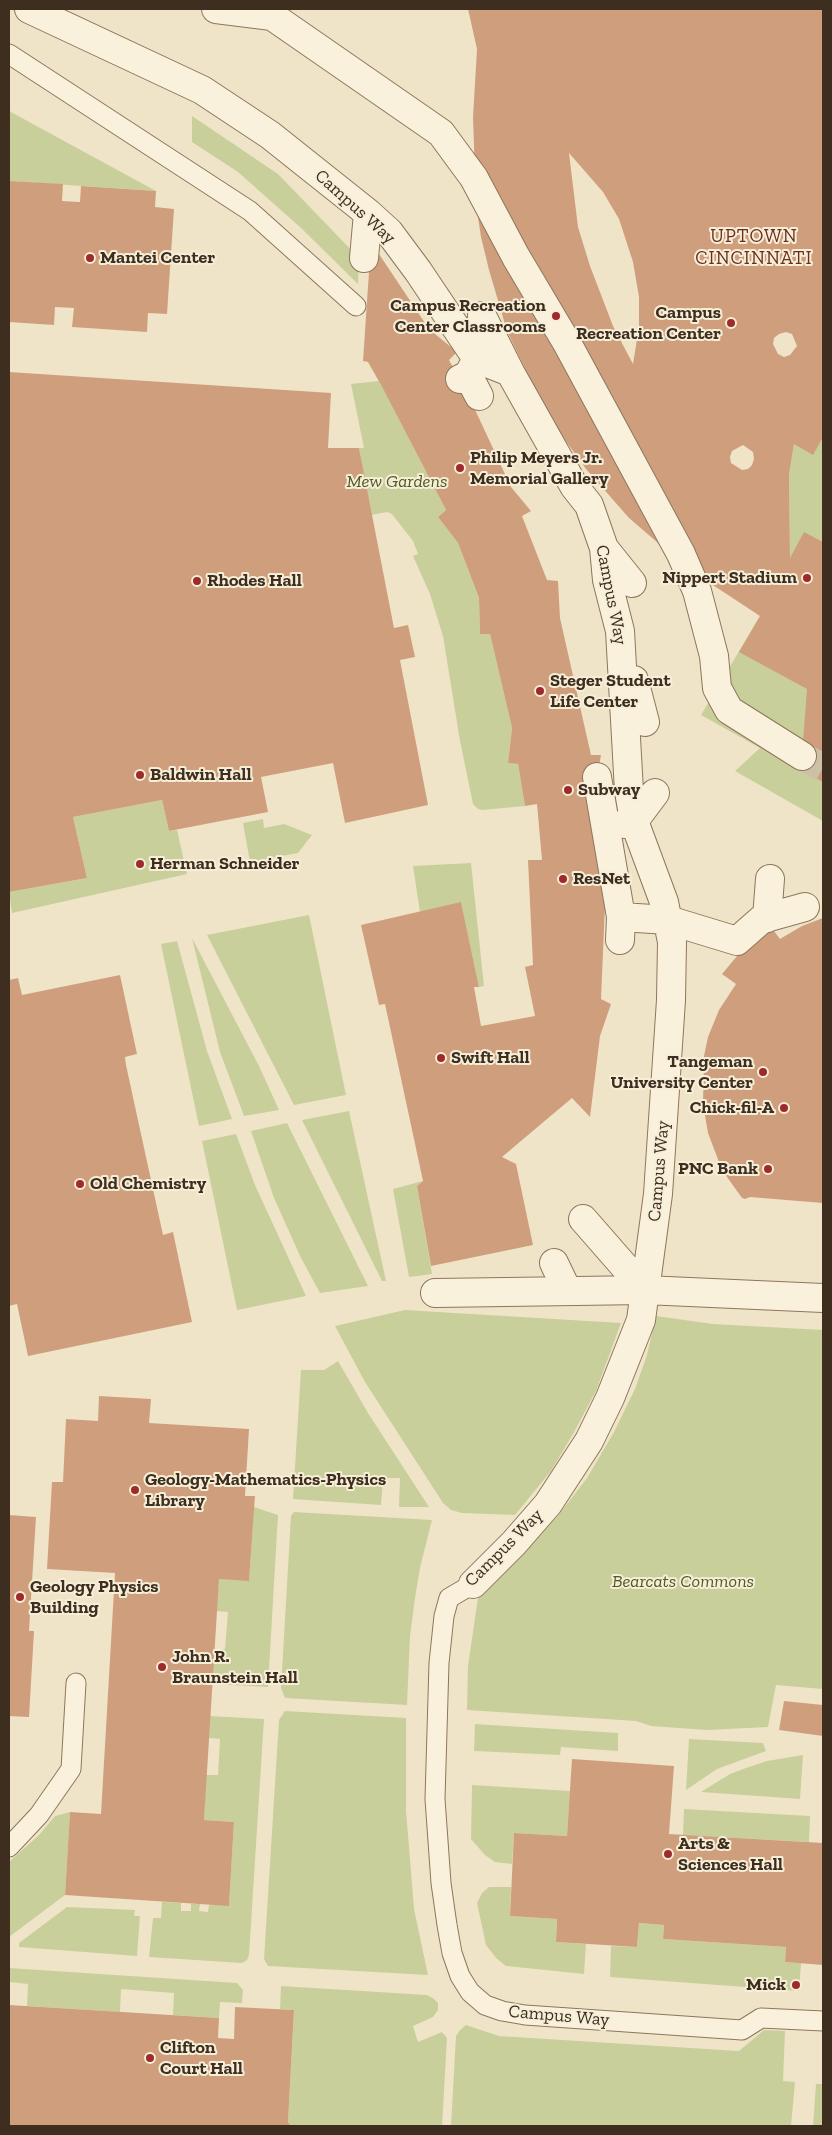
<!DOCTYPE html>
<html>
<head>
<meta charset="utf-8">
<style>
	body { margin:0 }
	#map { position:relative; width:832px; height:2135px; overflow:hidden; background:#f0e4c8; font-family:"Zilla Slab",serif }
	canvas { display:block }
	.frame { position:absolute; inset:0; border:10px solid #3d2e20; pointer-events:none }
</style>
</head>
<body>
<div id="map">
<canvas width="832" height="2135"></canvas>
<div class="frame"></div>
</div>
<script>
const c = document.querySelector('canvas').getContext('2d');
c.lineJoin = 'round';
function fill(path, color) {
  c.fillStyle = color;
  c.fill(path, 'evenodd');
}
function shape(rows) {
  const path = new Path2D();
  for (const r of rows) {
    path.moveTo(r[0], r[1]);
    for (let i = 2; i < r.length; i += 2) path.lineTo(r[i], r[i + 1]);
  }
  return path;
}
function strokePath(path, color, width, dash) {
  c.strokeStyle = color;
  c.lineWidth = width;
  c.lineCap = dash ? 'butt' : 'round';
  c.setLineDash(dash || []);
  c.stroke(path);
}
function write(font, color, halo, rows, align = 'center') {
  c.font = font + ' "Zilla Slab",serif';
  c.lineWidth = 4;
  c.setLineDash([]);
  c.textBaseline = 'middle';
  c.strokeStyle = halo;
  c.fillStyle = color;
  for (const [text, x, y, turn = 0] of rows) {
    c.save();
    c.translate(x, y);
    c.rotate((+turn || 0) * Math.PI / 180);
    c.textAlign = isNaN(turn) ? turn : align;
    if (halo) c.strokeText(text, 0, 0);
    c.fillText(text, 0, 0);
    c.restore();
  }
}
const green = shape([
	[9,111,156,191,9,181],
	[192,116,278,174,359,258,358,284,301,228,238,172,192,142],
	[823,305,823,821,735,771,760,748,701,715,760,616,790,558,789,475,794,444,755,420],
	[379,381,446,510,438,517,458,543,479,598,480,633,490,634,512,728,508,763,518,764,525,806,482,810,478,809,473,804,460,741,443,636,430,594,413,556,418,554,413,541,392,514,387,512,371,515,359,448,364,448,351,384],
	[162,800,169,831,177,830,187,874,12,913,9,892,87,878,73,817],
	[263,819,264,828,284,824,312,835,298,853,250,862,243,823],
	[471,863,484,986,479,987,461,903,420,912,413,866],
	[309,915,346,1095,294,1105,207,935],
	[192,938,259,1066,279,1110,244,1116,220,1052],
	[177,941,207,1051,232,1119,199,1126,161,944],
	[349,1111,386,1281,382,1281,302,1120],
	[287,1123,368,1286,320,1293,301,1258,274,1198,251,1131],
	[236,1134,255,1185,306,1296,237,1310,202,1141],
	[423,1181,417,1186,432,1274,409,1277,393,1189],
	[405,1310,621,1323,596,1391,573,1434,551,1471,515,1515,462,1513,451,1510,443,1503,365,1382,335,1326],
	[656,1316,713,1324,823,1330,823,1689,776,1685,768,1727,707,1730,651,1726,636,1721,467,1710,468,1666,479,1591,506,1568,557,1517,587,1478,614,1432,635,1389,647,1355],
	[338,1361,368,1413,429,1507,399,1507,400,1478,383,1478,381,1505,293,1499,301,1370,324,1370],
	[254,1507,278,1515,268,1687,212,1684,214,1649,225,1649,228,1612,216,1611,219,1579,249,1580],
	[294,1512,432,1520,420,1568,415,1598,410,1636,407,1705,285,1698,281,1688,291,1516],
	[285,1711,406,1718,406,1811,410,1859,414,1909,428,1975,268,1966,264,1959,279,1720],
	[210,1716,264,1719,249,1955,247,1960,242,1963,149,1957,153,1918,161,1918,162,1902,181,1903,181,1911,191,1911,191,1904,200,1904,199,1911,208,1912,209,1905,229,1905,234,1822,204,1820,206,1775,218,1775,220,1739,209,1738],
	[475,1724,618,1733,618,1751,561,1747,560,1755,474,1751],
	[689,1739,763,1743,766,1751,717,1769,686,1790],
	[803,1755,800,1799,701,1792,730,1774,746,1768,767,1761],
	[472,1785,570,1791,567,1836,514,1833,512,1864,495,1862,485,1855,471,1839],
	[684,1809,810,1816,809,1842,683,1835],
	[70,1812,65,1895,9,1937,9,1862,39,1835,55,1816],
	[489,1887,511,1887,510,1916,557,1919,556,1942,586,1944,584,1974,506,1966,496,1958,486,1945,477,1903,482,1893],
	[67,1907,135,1910,134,1916,140,1916,137,1956,19,1947,19,1943],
	[639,1923,664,1925,663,1939,786,1947,785,1962,801,1963,799,1991,610,1977,611,1946,637,1947],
	[9,1968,237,1983,243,1990,242,2003,220,2002,219,2018,173,2015,174,1993,121,1989,120,2012,27,2006,28,1984,9,1982],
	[281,1986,427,1995,434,1999,438,2003,438,2010,433,2017,413,2026,418,2042,442,2032,447,2038,442,2126,291,2126,288,2122,294,2010,280,2009],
	[466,2025,499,2036,739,2051,764,2030,785,2031,783,2081,795,2082,791,2126,451,2126,456,2036,460,2030],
	[816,2084,823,2084,823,2126,813,2126]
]);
const building = shape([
	[468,9,823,9,823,437,813,455,794,444,789,475,790,558,804,532,823,542,823,782,801,769,807,689,739,652,760,616,687,568,629,518,586,469,565,440,542,404,507,331,489,270,481,237,476,204,473,117,477,49],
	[569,153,603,192,619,219,633,262,639,297,639,327,633,364,613,326,590,266,578,227],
	[786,332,792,334,797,346,790,355,784,357,778,354,773,344,774,338,779,334],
	[743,445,753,452,754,459,752,465,748,469,742,470,731,463,730,457,732,451],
	[9,181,63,184,62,201,80,202,81,186,156,191,155,207,174,209,167,314,148,313,147,332,72,327,74,308,55,307,54,325,9,322],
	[371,242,429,329,457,352,449,360,471,401,511,487,531,511,522,516,547,580,558,581,560,618,591,755,601,755,594,793,605,906,601,999,611,1004,600,1036,590,1117,572,1098,502,1157,516,1164,533,1245,431,1266,417,1186,423,1181,385,1004,379,1005,361,925,461,902,479,987,474,987,481,1026,535,1016,525,967,533,965,528,860,542,860,537,804,525,806,518,764,508,763,512,728,490,634,480,634,479,598,458,543,438,517,446,510,381,385,368,362,363,361],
	[9,372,331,393,328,448,359,448,394,628,408,625,415,657,400,660,428,805,345,823,333,763,261,777,268,812,169,831,162,800,73,817,87,878,9,892],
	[823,918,823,1203,750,1197,745,1199,742,1198,722,1170,708,1133,703,1104,704,1056,708,1037,719,1010,736,984,722,974,743,949,771,927,780,939,802,926],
	[120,975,137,1054,125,1057,126,1065,163,1235,173,1232,192,1322,28,1356,17,1304,9,1306,9,980,18,978,22,995],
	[99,1396,151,1399,149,1423,249,1429,245,1496,255,1496,249,1581,219,1579,204,1820,234,1822,229,1906,65,1895,70,1812,101,1814,115,1573,47,1569,52,1482,63,1482,66,1419,98,1421],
	[9,1515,36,1517,29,1631,34,1631,29,1717,9,1716],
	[784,1701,823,1705,823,1736,779,1730],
	[572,1759,674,1766,669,1834,823,1843,823,1965,785,1962,786,1947,663,1939,664,1925,639,1923,637,1947,556,1942,557,1919,510,1916,514,1833,567,1836],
	[9,2005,219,2018,218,2038,234,2039,235,2007,294,2010,288,2122,291,2126,9,2126]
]);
const pedestrianTunnel = shape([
	[802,756,823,768]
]);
const service = shape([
	[9,54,250,211,356,306],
	[473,1584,449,1598,444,1616,439,1663,435,1799,441,1883,447,1925,452,1953,460,1976,470,1992,485,2005,502,2011,525,2015,742,2030,761,2018,823,2021],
	[9,1847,39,1815,71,1769,76,1683]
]);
const pedestrian = shape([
	[29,9,202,90,270,135,368,213,389,232,418,271,477,359,510,372,574,486,589,505,604,548,607,580,620,631,629,791,634,821,664,902,672,942,671,1000,658,1194,641,1320,610,1398,589,1441,548,1504,514,1543,473,1584],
	[216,9,272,16,441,133,474,178,516,257,567,343,681,554,697,591,714,656,717,688,729,710,802,756],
	[364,258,368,213],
	[482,316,510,372],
	[468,375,479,396],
	[460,379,468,375,477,359],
	[604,548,632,583],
	[634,680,645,722],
	[597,777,621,917,620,940],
	[624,824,634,821,655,793],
	[621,917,668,920,737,941,762,919,805,907],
	[767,918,770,879],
	[583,1219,645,1290],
	[554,1263,567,1290],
	[435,1293,645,1290,823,1298]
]);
const markers = [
	[90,258,5,"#9e2a2b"],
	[556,316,5,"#9e2a2b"],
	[731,323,5,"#9e2a2b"],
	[460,468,5,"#9e2a2b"],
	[807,578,5,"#9e2a2b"],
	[197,581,5,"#9e2a2b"],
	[540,691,5,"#9e2a2b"],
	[140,775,5,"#9e2a2b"],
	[568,790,5,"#9e2a2b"],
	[140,864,5,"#9e2a2b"],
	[563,879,5,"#9e2a2b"],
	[441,1058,5,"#9e2a2b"],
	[763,1072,5,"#9e2a2b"],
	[784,1108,5,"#9e2a2b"],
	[768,1169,5,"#9e2a2b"],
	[80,1184,5,"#9e2a2b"],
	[135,1490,5,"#9e2a2b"],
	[20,1597,5,"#9e2a2b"],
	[162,1667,5,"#9e2a2b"],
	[668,1854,5,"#9e2a2b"],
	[796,1985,5,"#9e2a2b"],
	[150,2058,5,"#9e2a2b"]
];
const streetNames = [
	["Campus Way",355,207,42],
	["Campus Way",611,595,79],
	["Campus Way",659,1171,-85],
	["Campus Way",504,1548,-45],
	["Campus Way",559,2016,5]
];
const poiNames = [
	["Mantei Center",100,258],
	["Campus Recreation",546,306,"right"],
	["Center Classrooms",546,327,"right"],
	["Campus",721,313,"right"],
	["Recreation Center",721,334,"right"],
	["Philip Meyers Jr.",470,458],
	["Memorial Gallery",470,479],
	["Nippert Stadium",797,578,"right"],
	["Rhodes Hall",207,581],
	["Steger Student",550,681],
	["Life Center",550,702],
	["Baldwin Hall",150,775],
	["Subway",578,790],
	["Herman Schneider",150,864],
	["ResNet",573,879],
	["Swift Hall",451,1058],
	["Tangeman",753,1062,"right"],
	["University Center",753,1083,"right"],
	["Chick-fil-A",774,1108,"right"],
	["PNC Bank",758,1169,"right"],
	["Old Chemistry",90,1184],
	["Geology-Mathematics-Physics",145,1480],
	["Library",145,1501],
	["Geology Physics",30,1587],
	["Building",30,1608],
	["John R.",172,1657],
	["Braunstein Hall",172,1678],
	["Arts &",678,1844],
	["Sciences Hall",678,1865],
	["Mick",786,1985,"right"],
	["Clifton",160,2048],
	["Court Hall",160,2069]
];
const parkNames = [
	["Mew Gardens",397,482],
	["Bearcats Commons",683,1582]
];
const neighbourhoodNames = [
	["UPTOWN",754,237],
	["CINCINNATI",754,259]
];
fill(green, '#c9cf9b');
fill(building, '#cf9f7d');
strokePath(pedestrianTunnel, '#ccc0a6', 28, [28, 14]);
strokePath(service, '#8d765c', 21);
strokePath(pedestrian, '#8d765c', 30);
strokePath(service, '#faf1dc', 19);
strokePath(pedestrian, '#faf1dc', 28);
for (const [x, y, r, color] of markers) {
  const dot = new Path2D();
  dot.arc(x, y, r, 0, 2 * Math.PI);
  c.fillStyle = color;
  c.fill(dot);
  strokePath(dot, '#f7eed8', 2);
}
write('18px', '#3d2e20', '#f7eed8', streetNames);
write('bold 18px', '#3d2e20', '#f7eed8', poiNames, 'left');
write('italic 18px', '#4d5a26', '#f7eed8', parkNames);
c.letterSpacing = '1px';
write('19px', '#6b2e1e', '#f7eed8', neighbourhoodNames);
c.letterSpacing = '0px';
</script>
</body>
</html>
